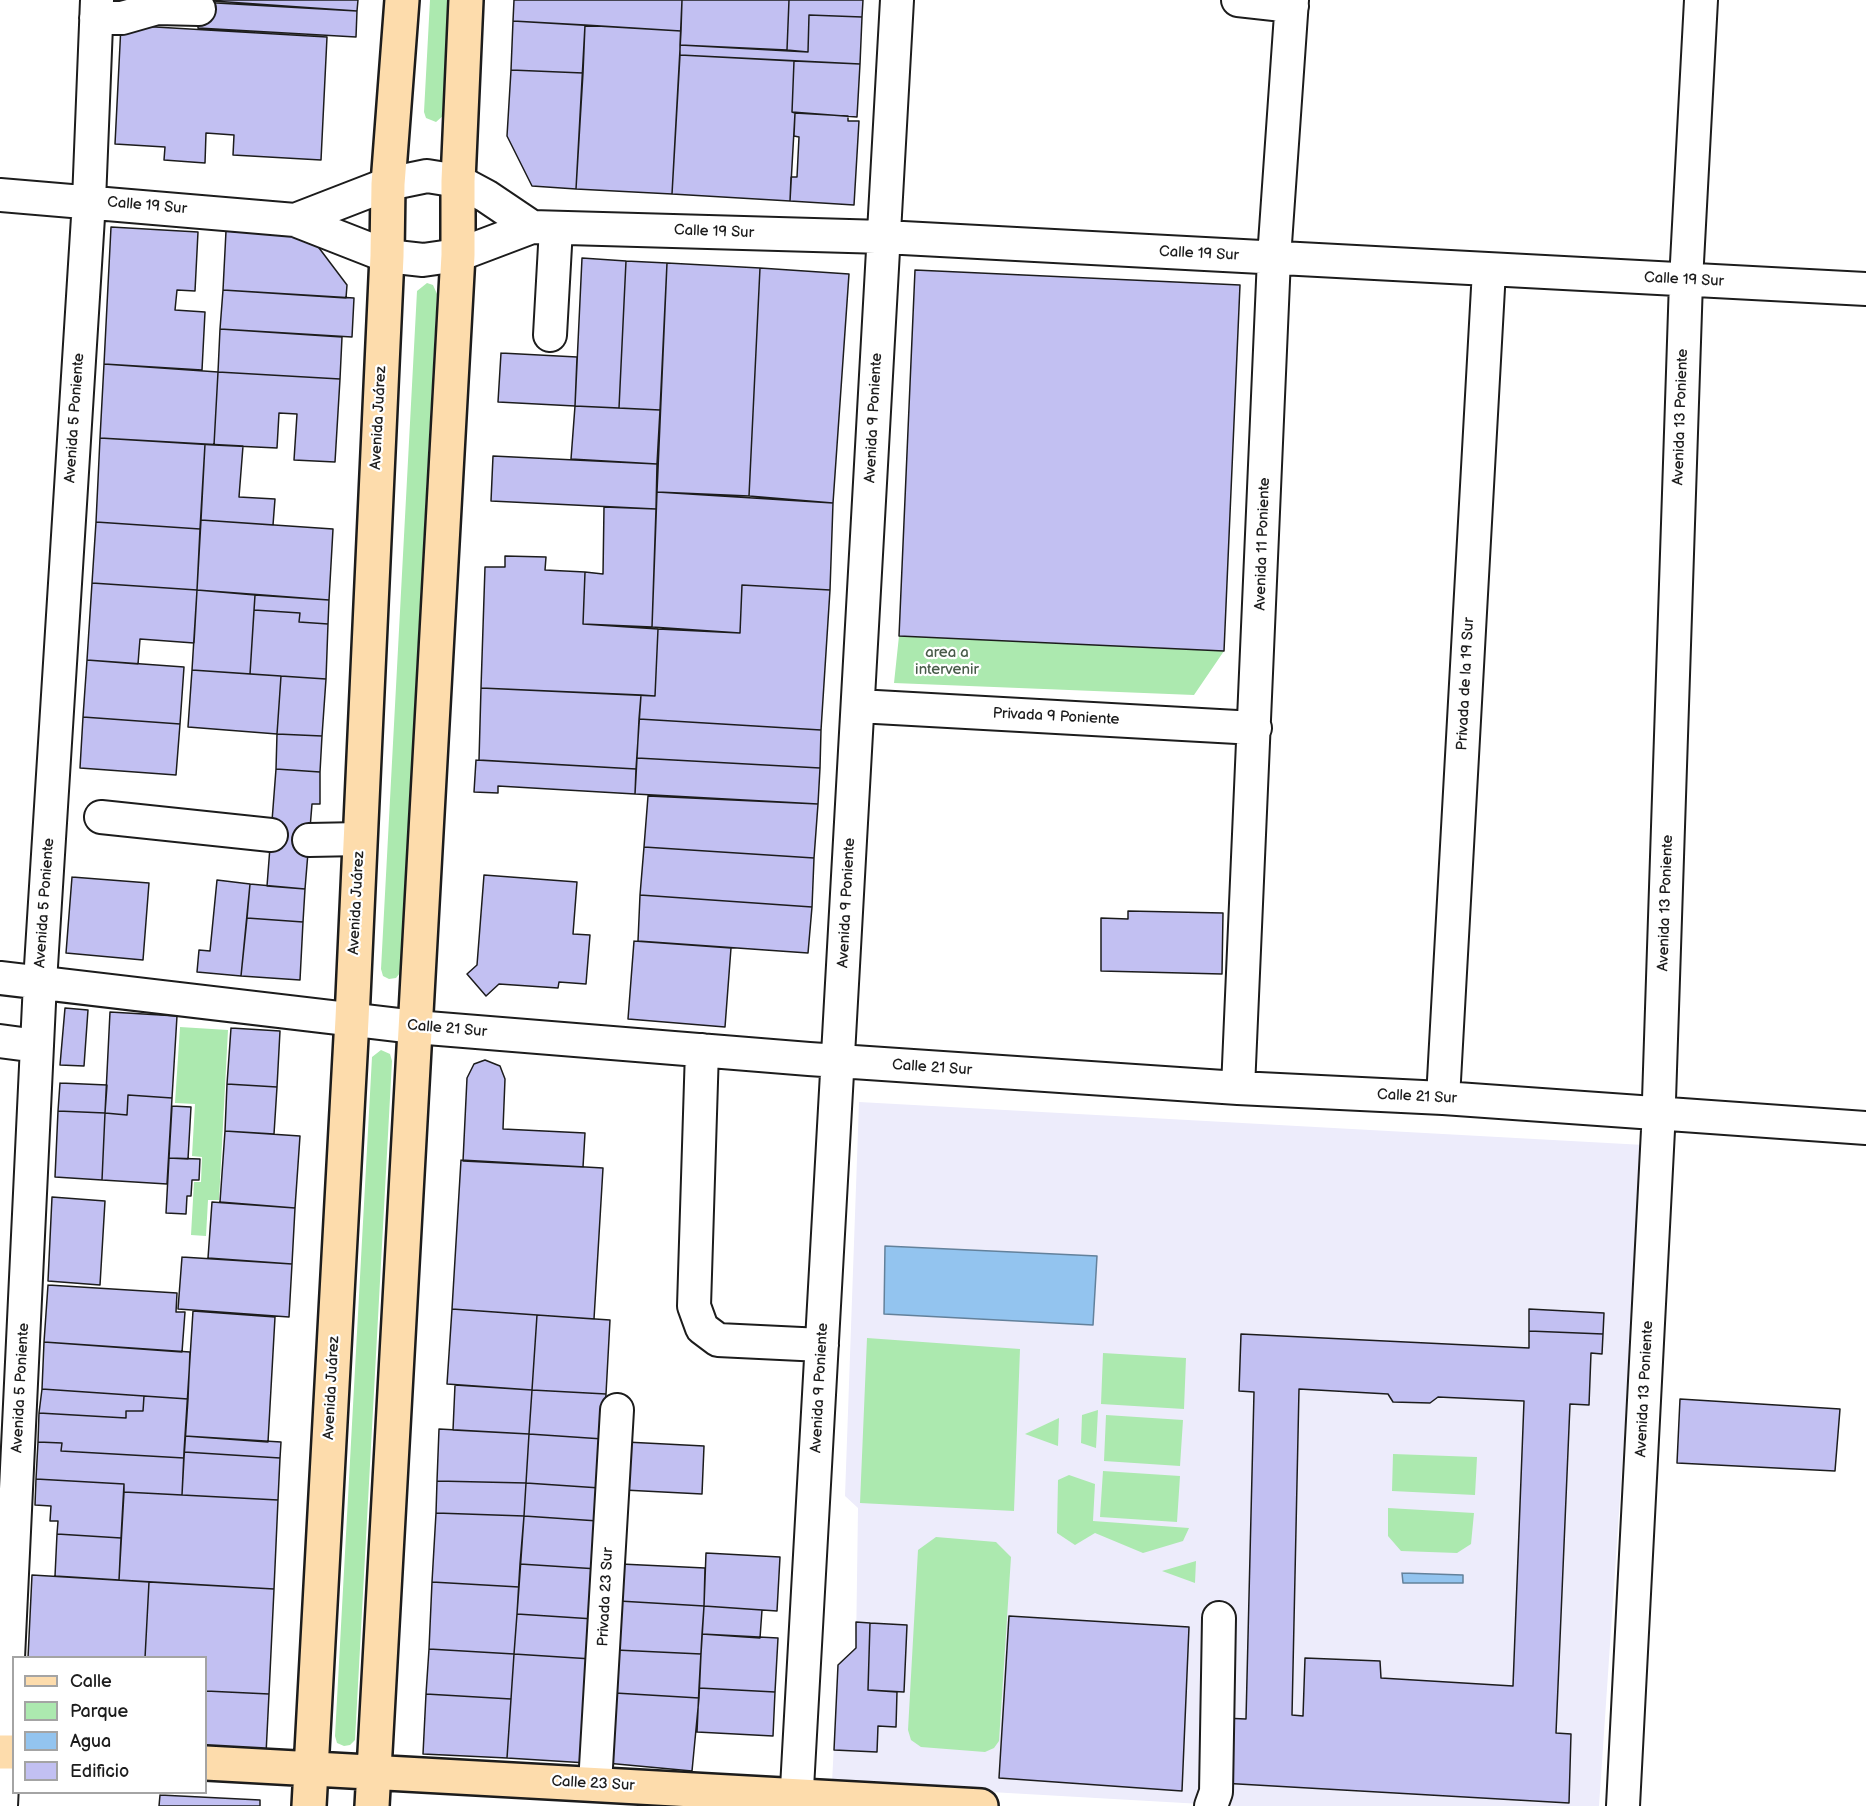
<!DOCTYPE html>
<html>
<head>
<meta charset="utf-8">
<style>
	body { margin:0 }
	#map { position:relative; width:1866px; height:1806px; overflow:hidden; background:#fff; font-family:"Balsamiq Sans",sans-serif }
	canvas { display:block }
	.legend { position:absolute; left:12px; top:1656px; width:195px; height:138px; box-sizing:border-box; background:#fff; border:2px solid #a4a4a4; margin:0; padding:8px 10px; list-style:none; font-size:18px; color:#1c1c1c }
	.legend li { display:flex; align-items:center; gap:12px; height:30px }
	.legend b { width:30px; border:2px solid #a4a4a4 }
</style>
</head>
<body>
<div id="map">
<canvas width="1866" height="1806"></canvas>
<ul class="legend">
<li><b style="height:8px;background:#fddcac"></b>Calle</li>
<li><b style="height:16px;background:#ace9af"></b>Parque</li>
<li><b style="height:16px;background:#93c4ef"></b>Agua</li>
<li><b style="height:16px;background:#c2c0f2"></b>Edificio</li>
</ul>
</div>
<script>
const c = document.querySelector('canvas').getContext('2d');
c.lineJoin = 'round';
function fill(path, color) {
  c.fillStyle = color;
  c.fill(path, 'evenodd');
}
function shape(rows) {
  const path = new Path2D();
  for (const r of rows) {
    path.moveTo(r[0], r[1]);
    for (let i = 2; i < r.length; i += 2) path.lineTo(r[i], r[i + 1]);
  }
  return path;
}
function strokePath(path, color, width, dash) {
  c.strokeStyle = color;
  c.lineWidth = width;
  c.lineCap = dash ? 'butt' : 'round';
  c.setLineDash(dash || []);
  c.stroke(path);
}
function write(font, color, halo, rows, align = 'center') {
  c.font = font + ' "Balsamiq Sans",sans-serif';
  c.lineWidth = 4.5;
  c.setLineDash([]);
  c.textBaseline = 'middle';
  c.strokeStyle = halo;
  c.fillStyle = color;
  for (const [text, x, y, turn = 0] of rows) {
    c.save();
    c.translate(x, y);
    c.rotate((+turn || 0) * Math.PI / 180);
    c.textAlign = isNaN(turn) ? turn : align;
    if (halo) c.strokeText(text, 0, 0);
    c.fillText(text, 0, 0);
    c.restore();
  }
}
const built = shape([
	[859,1102,1644,1145,1599,1806,1237,1806,832,1783,838,1665,856,1648,858,1508,845,1496]
]);
const green = shape([
	[430,0,450,0,444,115,436,122,426,118,424,112],
	[427,283,433,285,437,294,400,973,396,978,389,979,383,976,381,969,417,291],
	[899,636,1224,651,1194,695,894,683],
	[180,1027,228,1030,219,1200,208,1200,206,1236,191,1235,194,1182,201,1182,202,1157,192,1156,195,1104,175,1103],
	[381,1050,390,1054,392,1061,355,1740,350,1745,344,1746,337,1743,335,1736,372,1057],
	[867,1338,1020,1349,1014,1511,860,1503],
	[1103,1353,1186,1358,1184,1409,1101,1404],
	[1098,1410,1096,1448,1081,1443,1082,1415],
	[1106,1415,1183,1420,1180,1466,1104,1461],
	[1059,1418,1058,1446,1025,1434],
	[1393,1454,1477,1457,1475,1495,1392,1491],
	[1103,1471,1180,1476,1177,1522,1100,1517],
	[1069,1475,1095,1484,1093,1521,1189,1528,1183,1541,1143,1553,1095,1533,1075,1545,1057,1533,1058,1480],
	[1388,1508,1474,1513,1471,1544,1457,1553,1401,1551,1388,1536],
	[936,1537,996,1542,1011,1557,999,1741,994,1748,985,1752,921,1747,911,1740,908,1730,918,1550],
	[1196,1561,1195,1583,1162,1571]
]);
const water = shape([
	[885,1246,1097,1256,1093,1325,884,1314,885,1246],
	[1402,1573,1463,1575,1463,1583,1403,1583,1402,1573]
]);
const building = shape([
	[199,0,358,0,357,11,199,0],
	[514,0,682,0,681,31,513,21,514,0],
	[682,0,789,0,787,50,680,45,682,0],
	[789,0,863,0,862,17,809,15,808,52,787,50,789,0],
	[199,2,357,11,356,37,198,28,199,2],
	[809,15,862,17,860,64,680,55,680,45,808,52,809,15],
	[513,21,585,25,583,73,511,70,513,21],
	[121,25,327,37,321,160,233,155,234,135,206,133,205,163,164,160,165,147,115,144,121,25],
	[585,25,681,31,672,194,576,189,585,25],
	[680,55,794,61,792,112,795,113,790,201,672,194,680,55],
	[794,61,860,64,857,117,792,112,794,61],
	[511,70,583,73,576,189,532,186,507,136,511,70],
	[795,113,848,116,848,121,859,121,854,205,790,201,791,177,797,177,799,137,794,136,795,113],
	[111,227,198,232,195,291,177,290,175,310,205,312,202,370,104,364,111,227],
	[226,231,310,236,347,285,346,298,223,290,226,231],
	[582,258,626,261,619,408,575,406,582,258],
	[626,261,667,263,660,410,619,408,626,261],
	[667,263,760,268,749,496,657,492,667,263],
	[760,268,849,274,833,503,749,496,760,268],
	[915,270,1240,285,1224,651,899,636,915,270],
	[223,290,354,298,352,337,220,329,223,290],
	[220,329,342,337,340,379,218,372,220,329],
	[501,353,577,357,575,406,498,402,501,353],
	[104,364,218,372,214,445,100,438,104,364],
	[218,372,340,379,335,462,294,460,297,414,279,413,277,448,214,445,218,372],
	[575,406,660,410,657,464,571,459,575,406],
	[100,438,205,444,200,529,96,522,100,438],
	[205,444,243,446,239,497,275,499,273,525,201,520,205,444],
	[493,456,657,464,656,509,491,501,493,456],
	[657,492,833,503,830,590,742,585,740,633,652,627,657,492],
	[604,507,656,509,652,627,583,624,585,572,603,574,604,507],
	[201,520,333,529,329,600,197,590,201,520],
	[96,522,200,529,197,590,92,583,96,522],
	[505,556,546,557,545,570,585,572,583,624,658,629,655,696,481,688,485,567,505,567,505,556],
	[92,583,197,590,194,643,140,639,138,664,87,660,92,583],
	[742,585,830,590,821,730,639,719,641,695,655,696,658,629,740,633,742,585],
	[197,590,255,595,250,674,192,670,197,590],
	[255,595,329,600,328,624,299,622,300,613,254,610,255,595],
	[254,610,300,613,299,622,328,624,326,679,250,674,254,610],
	[87,660,184,667,180,724,83,717,87,660],
	[192,670,281,676,277,734,188,727,192,670],
	[281,676,326,679,322,736,277,734,281,676],
	[481,688,641,695,636,769,479,760,481,688],
	[83,717,180,724,176,775,80,768,83,717],
	[639,719,821,730,820,768,637,758,639,719],
	[277,734,322,736,320,772,276,769,277,734],
	[637,758,820,768,818,804,635,794,637,758],
	[476,760,636,769,635,794,498,786,498,793,474,792,476,760],
	[276,769,320,772,320,804,312,804,305,889,267,886,276,769],
	[648,796,818,804,814,858,644,847,648,796],
	[644,847,814,858,812,907,640,895,644,847],
	[484,875,577,882,573,934,590,935,586,984,559,982,558,988,499,984,486,996,467,974,477,965,484,875],
	[72,877,149,883,143,960,66,953,72,877],
	[217,880,250,884,241,976,197,972,199,950,210,951,217,880],
	[250,884,305,889,303,922,247,918,250,884],
	[640,895,812,907,808,953,638,941,640,895],
	[1128,911,1223,913,1222,974,1101,971,1101,918,1128,919,1128,911],
	[247,918,303,922,300,980,241,976,247,918],
	[634,941,731,948,725,1027,628,1019,634,941],
	[65,1008,88,1010,84,1066,60,1065,65,1008],
	[110,1012,177,1016,172,1098,128,1095,127,1115,105,1113,110,1012],
	[231,1028,280,1031,277,1087,227,1084,231,1028],
	[485,1060,500,1066,505,1079,503,1129,585,1133,583,1167,463,1161,467,1078,474,1064,485,1060],
	[60,1083,107,1085,105,1113,58,1111,60,1083],
	[227,1084,277,1087,274,1134,225,1131,227,1084],
	[128,1095,172,1098,167,1184,102,1180,105,1113,127,1115,128,1095],
	[172,1106,191,1107,188,1159,169,1158,172,1106],
	[58,1111,105,1113,102,1180,55,1177,58,1111],
	[225,1131,300,1136,295,1208,220,1202,225,1131],
	[169,1158,200,1159,199,1180,192,1180,191,1196,187,1196,186,1214,166,1213,169,1158],
	[461,1160,603,1168,594,1319,452,1309,461,1160],
	[52,1197,105,1201,100,1285,48,1281,52,1197],
	[212,1202,295,1208,292,1264,208,1258,212,1202],
	[182,1257,292,1264,289,1317,178,1309,182,1257],
	[48,1285,177,1293,176,1312,185,1312,182,1352,44,1342,48,1285],
	[452,1309,537,1315,532,1390,447,1384,452,1309],
	[1529,1309,1604,1313,1603,1334,1529,1331,1529,1309],
	[193,1311,275,1317,268,1442,185,1436,193,1311],
	[537,1315,610,1320,606,1394,532,1390,537,1315],
	[1529,1331,1603,1334,1602,1354,1591,1353,1589,1405,1570,1404,1556,1733,1571,1734,1569,1803,1221,1783,1223,1718,1246,1719,1254,1392,1239,1391,1241,1334,1529,1348,1529,1331],
	[1299,1389,1388,1394,1393,1402,1430,1403,1438,1397,1524,1401,1513,1686,1381,1678,1380,1661,1305,1658,1303,1716,1292,1715,1299,1389],
	[44,1342,190,1352,188,1399,42,1389,44,1342],
	[455,1385,532,1390,529,1434,453,1430,455,1385],
	[42,1389,144,1396,143,1411,126,1411,126,1418,39,1413,42,1389],
	[532,1390,606,1394,603,1439,529,1434,532,1390],
	[144,1396,188,1399,184,1458,61,1451,62,1443,38,1442,39,1413,126,1418,126,1411,143,1411,144,1396],
	[1680,1399,1840,1409,1835,1471,1677,1463,1680,1399],
	[439,1429,529,1434,526,1483,437,1481,439,1429],
	[529,1434,603,1439,600,1488,526,1483,529,1434],
	[185,1436,281,1442,280,1458,184,1452,185,1436],
	[38,1442,62,1443,61,1451,184,1458,182,1495,124,1492,124,1484,36,1479,38,1442],
	[626,1442,704,1446,702,1494,624,1490,626,1442],
	[184,1452,280,1458,278,1500,182,1495,184,1452],
	[36,1479,124,1484,121,1538,57,1534,58,1521,50,1521,51,1506,35,1505,36,1479],
	[437,1481,526,1483,524,1516,436,1513,437,1481],
	[526,1483,600,1488,598,1521,524,1516,526,1483],
	[124,1492,278,1500,274,1589,119,1580,124,1492],
	[436,1513,524,1516,519,1587,432,1582,436,1513],
	[524,1516,598,1521,598,1569,520,1564,524,1516],
	[57,1534,121,1538,119,1580,55,1576,57,1534],
	[706,1553,780,1557,777,1611,704,1606,706,1553],
	[520,1564,598,1569,594,1619,517,1614,520,1564],
	[621,1564,705,1568,704,1606,619,1601,621,1564],
	[32,1575,149,1582,145,1658,28,1658,32,1575],
	[149,1582,274,1589,269,1694,206,1691,206,1658,145,1658,149,1582],
	[432,1582,519,1587,514,1654,429,1649,432,1582],
	[619,1601,704,1606,701,1654,616,1650,619,1601],
	[704,1606,762,1610,760,1638,702,1634,704,1606],
	[517,1614,594,1619,592,1659,514,1654,517,1614],
	[1009,1616,1189,1627,1182,1791,999,1778,1009,1616],
	[856,1622,870,1623,868,1690,897,1692,896,1727,878,1726,877,1752,834,1750,838,1665,856,1648,856,1622],
	[870,1623,907,1625,904,1692,868,1690,870,1623],
	[702,1634,778,1638,775,1692,699,1688,702,1634],
	[429,1649,514,1654,511,1699,426,1694,429,1649],
	[616,1650,701,1654,699,1698,615,1693,616,1650],
	[514,1654,592,1659,587,1763,507,1758,514,1654],
	[699,1688,775,1692,773,1736,697,1732,699,1688],
	[206,1691,269,1694,266,1754,206,1751,206,1691],
	[615,1693,699,1698,692,1771,606,1763,615,1693],
	[426,1694,511,1699,507,1758,423,1754,426,1694],
	[160,1795,260,1800,260,1806,159,1806,160,1795]
]);
const minor = shape([
	[1238,0,1292,6],
	[157,8,199,9],
	[96,18,122,18,157,8,157,0],
	[0,195,295,220,387,256,423,260,458,255,532,227,884,237,1866,289],
	[295,220,388,184,427,176,458,181,486,196,532,227],
	[550,335,556,228],
	[858,706,1255,728],
	[101,817,271,835],
	[309,840,360,839],
	[0,978,415,1027,809,1059,1238,1088,1443,1098,1866,1128],
	[0,1041,37,1046],
	[702,1050,694,1306,702,1328,718,1340,822,1345],
	[1238,1088,1274,258,1292,0],
	[1443,1098,1489,270],
	[595,1784,617,1410],
	[1,1806,40,982,89,201,97,0],
	[796,1806,897,0],
	[1211,1806,1216,1792,1219,1618],
	[1623,1806,1658,1130,1686,281,1701,0]
]);
const major = shape([
	[0,1752,14,1752],
	[206,1763,981,1806],
	[309,1806,352,1019,387,256,388,184,402,0],
	[372,1806,458,255,458,181,466,0]
]);
const streetNames = [
	["Calle 19 Sur",147,206,5],
	["Calle 19 Sur",714,232,2],
	["Calle 19 Sur",1199,254,3],
	["Calle 19 Sur",1684,280,3],
	["Avenida 13 Poniente",1681,417,-88],
	["Avenida 5 Poniente",75,418,-86],
	["Avenida Juárez",379,418,-87],
	["Avenida 9 Poniente",874,418,-87],
	["Avenida 11 Poniente",1263,544,-88],
	["Privada de la 19 Sur",1466,684,-87],
	["Privada 9 Poniente",1056,717,3],
	["Avenida 5 Poniente",45,903,-86],
	["Avenida Juárez",357,903,-87],
	["Avenida 9 Poniente",847,903,-87],
	["Avenida 13 Poniente",1666,903,-88],
	["Calle 21 Sur",447,1029,5],
	["Calle 21 Sur",932,1068,4],
	["Calle 21 Sur",1417,1097,3],
	["Avenida 5 Poniente",21,1388,-87],
	["Avenida Juárez",332,1388,-87],
	["Avenida 9 Poniente",820,1388,-87],
	["Avenida 13 Poniente",1645,1389,-87],
	["Privada 23 Sur",606,1597,-87],
	["Calle 23 Sur",593,1784,3]
];
const parkNames = [
	["area a",947,653],
	["intervenir",947,670]
];
fill(built, '#edecfb');
fill(green, '#ace9af');
fill(water, '#93c4ef');
strokePath(water, '#63819b', 1.5);
fill(building, '#c2c0f2');
strokePath(building, '#1c1c1c', 1.5);
strokePath(minor, '#1c1c1c', 36);
strokePath(major, '#1c1c1c', 38);
strokePath(minor, '#fff', 32);
strokePath(major, '#fddcac', 33);
write('15px', '#1c1c1c', '#fff', streetNames);
write('15px', '#475a48', '#fff', parkNames);
</script>
</body>
</html>
